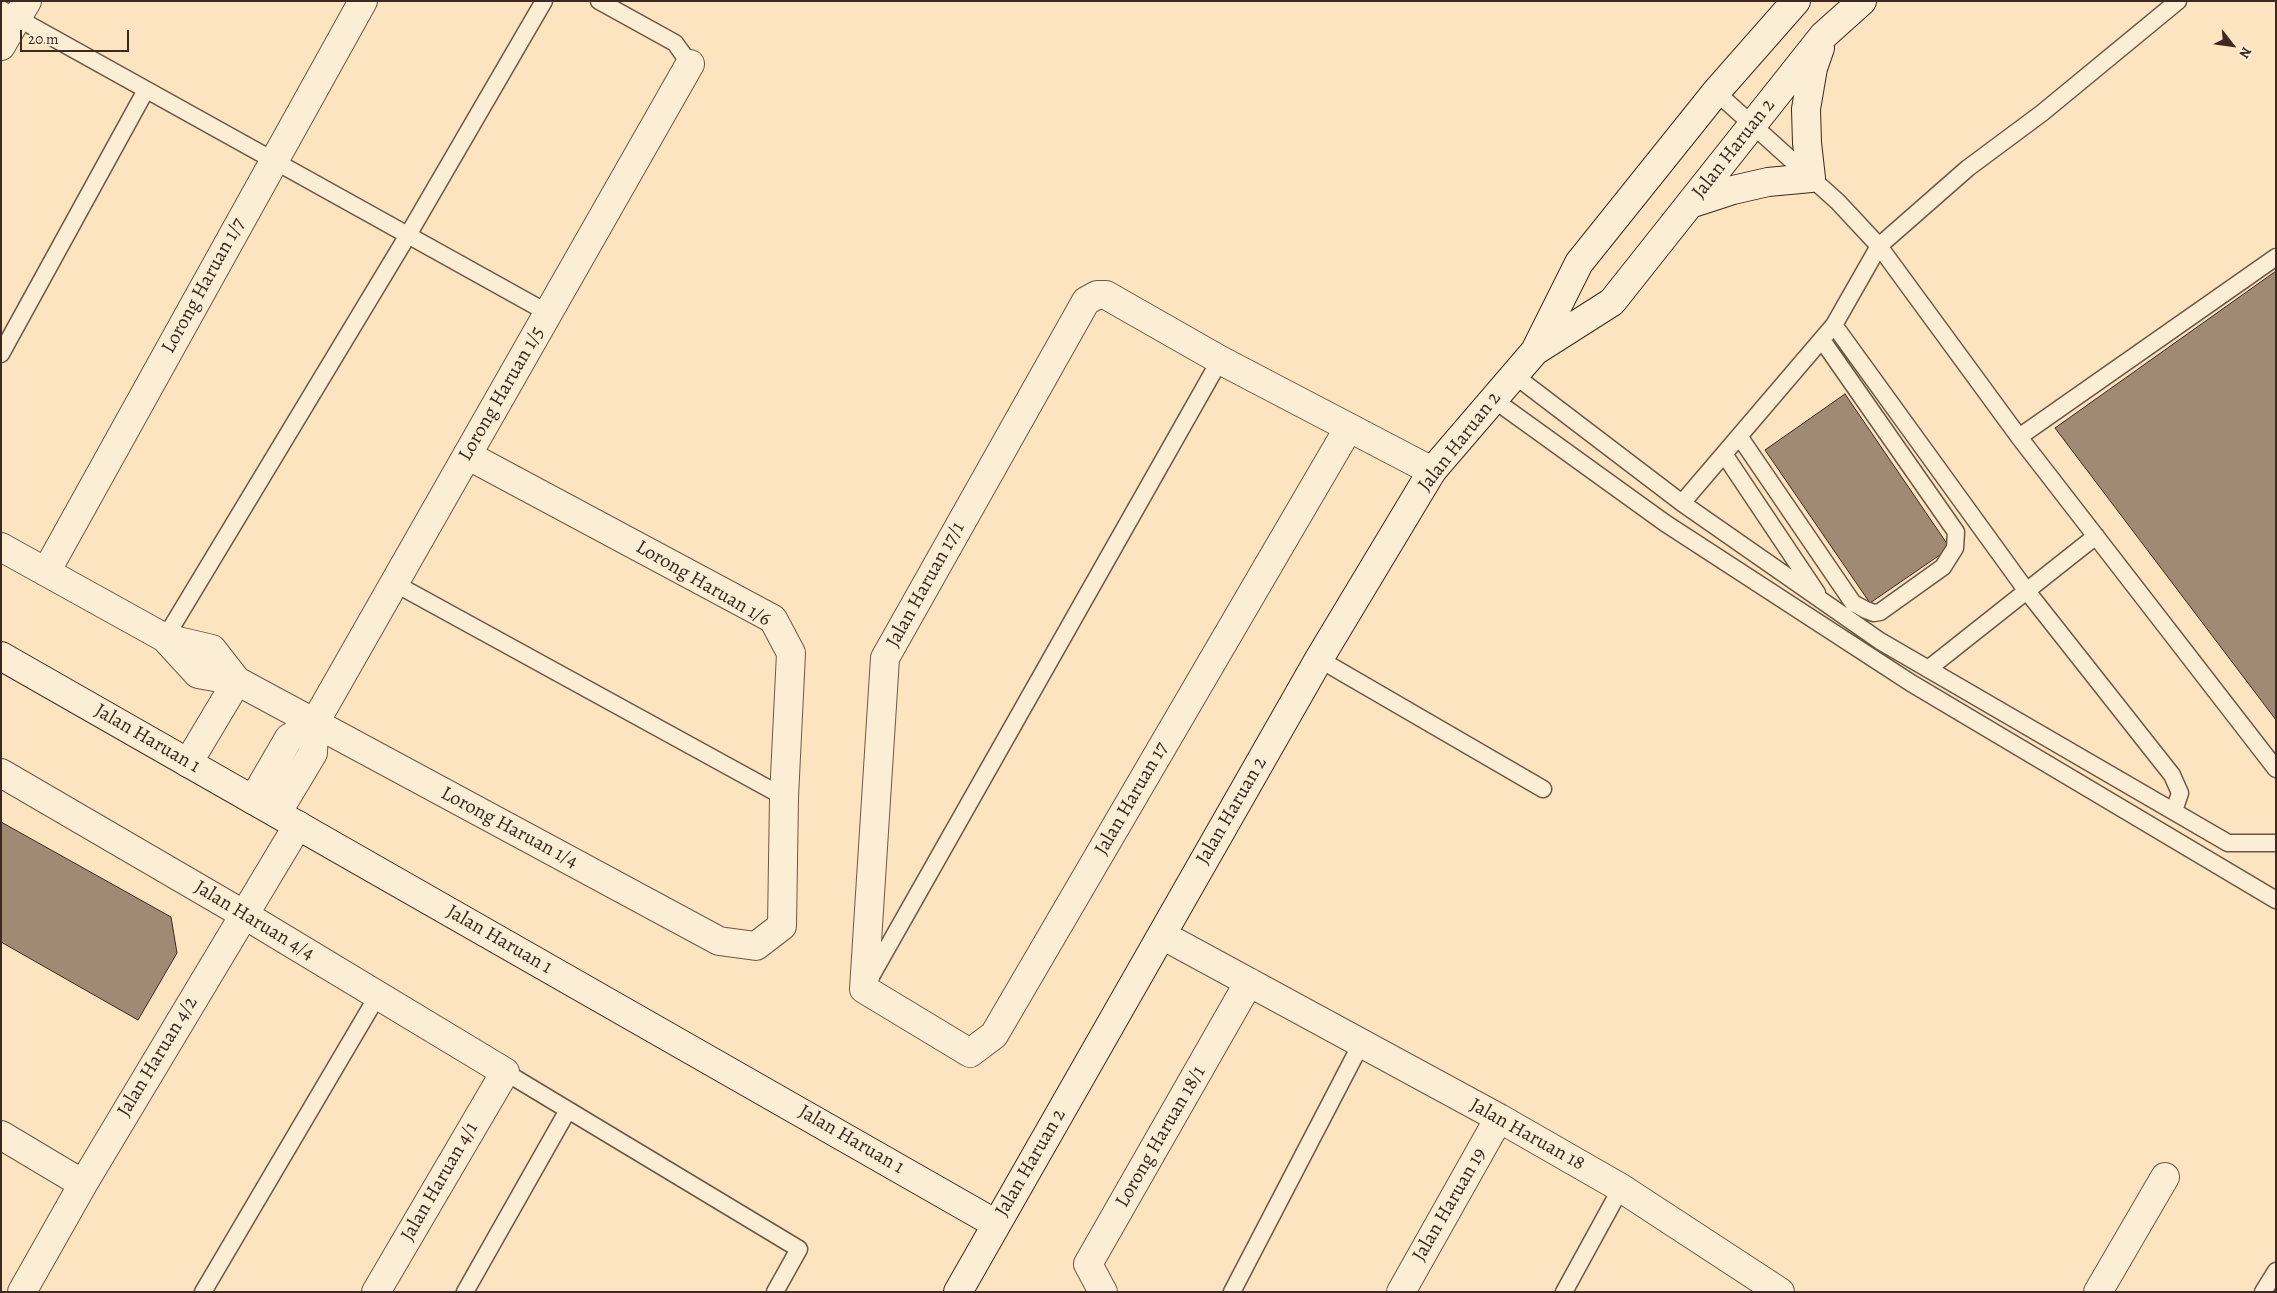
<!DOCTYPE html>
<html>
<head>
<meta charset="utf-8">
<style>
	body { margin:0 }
	#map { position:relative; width:2277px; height:1293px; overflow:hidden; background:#fbe4bf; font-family:Alegreya,serif }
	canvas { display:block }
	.frame { position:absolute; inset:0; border:2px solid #3d2921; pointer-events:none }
	.north { position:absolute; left:2207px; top:20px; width:50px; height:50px; -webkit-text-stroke:4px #fcedd5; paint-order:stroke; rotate:120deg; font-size:14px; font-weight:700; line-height:20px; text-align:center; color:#3d2921 }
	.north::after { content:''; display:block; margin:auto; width:18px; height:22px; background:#3d2921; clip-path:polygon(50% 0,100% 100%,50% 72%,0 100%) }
	.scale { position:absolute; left:20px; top:30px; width:109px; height:22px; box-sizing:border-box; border:2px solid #3d2921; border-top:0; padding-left:6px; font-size:15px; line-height:18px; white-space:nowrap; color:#3d2921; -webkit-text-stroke:4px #fcedd5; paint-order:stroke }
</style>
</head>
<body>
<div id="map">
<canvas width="2277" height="1293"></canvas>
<div class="frame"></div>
<div class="north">N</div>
<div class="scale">20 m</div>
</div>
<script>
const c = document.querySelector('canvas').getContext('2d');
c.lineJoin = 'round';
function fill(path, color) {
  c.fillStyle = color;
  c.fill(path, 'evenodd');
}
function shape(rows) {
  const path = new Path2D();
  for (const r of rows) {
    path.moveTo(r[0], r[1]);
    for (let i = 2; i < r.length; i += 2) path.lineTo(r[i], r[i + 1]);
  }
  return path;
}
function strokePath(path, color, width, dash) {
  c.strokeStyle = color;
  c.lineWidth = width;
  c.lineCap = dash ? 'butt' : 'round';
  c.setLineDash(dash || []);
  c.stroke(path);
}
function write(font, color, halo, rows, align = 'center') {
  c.font = font + ' Alegreya,serif';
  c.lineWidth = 4;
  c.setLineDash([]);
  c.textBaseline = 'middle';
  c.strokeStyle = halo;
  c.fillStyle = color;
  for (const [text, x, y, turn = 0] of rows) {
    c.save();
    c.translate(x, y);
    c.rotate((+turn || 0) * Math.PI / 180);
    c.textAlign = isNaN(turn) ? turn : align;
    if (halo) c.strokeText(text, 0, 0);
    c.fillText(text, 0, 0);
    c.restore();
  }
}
const building = shape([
	[2276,271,2276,720,2055,428,2276,271],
	[1845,394,1950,548,1870,603,1765,450,1845,394],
	[1,822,171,917,177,953,138,1020,1,942,1,822]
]);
const service = shape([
	[599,1,675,43,690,64],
	[1,9,548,313],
	[1716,92,1838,202,1879,246,2019,437,2276,769],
	[1834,325,2026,590,2172,775,2180,793,2174,811],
	[1,354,146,90],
	[1514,375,1682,503,1880,641,2228,843,2276,843],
	[1493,399,1665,523,1911,683,2276,900],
	[1739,436,1853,603,1866,610,1874,613,1880,612,1943,567,1955,548,1956,532,1822,340],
	[2019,437,2276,257],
	[1724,454,1817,593],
	[1682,503,1834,325,1879,246,1968,168,2042,113,2178,1],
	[394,583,784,797],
	[165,638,408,235,544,1],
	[1319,659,1543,789],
	[1928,669,2096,536],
	[869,980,1220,360],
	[505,1072,799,1249,775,1292],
	[203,1292,378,995],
	[465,1292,568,1110],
	[1232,1292,1361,1044],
	[1564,1292,1621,1188],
	[2263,1292,2276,1271]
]);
const minor = shape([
	[1,46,27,1],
	[1348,429,994,1035,970,1053,864,989,885,658,1086,301,1097,295,1106,295,1220,360,1432,471],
	[1,547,165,638,212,649,237,681],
	[46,572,363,1],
	[165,638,198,674,237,681,719,941,756,946,782,926,784,797,791,653,773,619,467,455],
	[188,763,237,681],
	[1,773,243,914,505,1072,376,1292],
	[253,800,289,738,314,724],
	[277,813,313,753,314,724,690,64],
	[1162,935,1499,1118,1621,1188,1780,1292],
	[1,1135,83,1184],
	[22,1292,83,1184,298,825],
	[1103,1292,1088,1264,1249,982],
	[1401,1292,1499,1118],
	[2098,1292,2165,1177]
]);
const secondary = shape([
	[1690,204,1733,190,1768,182,1811,178,1807,143,1806,109,1813,68,1820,48],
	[1535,351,1612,302,1823,36,1862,1],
	[1,656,996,1224],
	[958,1292,1319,659,1432,471,1535,351,1579,263,1716,92,1796,1]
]);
const streetNames = [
	["Jalan Haruan 2",1734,149,-52],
	["Lorong Haruan 1/7",204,286,-61],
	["Lorong Haruan 1/5",502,394,-60],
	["Jalan Haruan 2",1460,442,-52],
	["Lorong Haruan 1/6",703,584,30],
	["Jalan Haruan 17/1",926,585,-61],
	["Jalan Haruan 1",147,739,30],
	["Jalan Haruan 17",1132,799,-60],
	["Jalan Haruan 2",1232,811,-60],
	["Lorong Haruan 1/4",509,828,28],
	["Jalan Haruan 4/4",254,921,31],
	["Jalan Haruan 1",499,940,30],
	["Jalan Haruan 4/2",158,1057,-59],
	["Jalan Haruan 18",1527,1135,29],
	["Lorong Haruan 18/1",1161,1137,-60],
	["Jalan Haruan 1",851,1140,30],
	["Jalan Haruan 2",1031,1163,-60],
	["Jalan Haruan 4/1",440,1182,-60],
	["Jalan Haruan 19",1450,1205,-60]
];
fill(building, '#a08a73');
strokePath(building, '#3d2921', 1);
strokePath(service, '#6c5848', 19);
strokePath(minor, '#6c5848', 30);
strokePath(secondary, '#3d2921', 30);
strokePath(service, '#fcedd5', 16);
strokePath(minor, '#fcedd5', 28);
strokePath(secondary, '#fcedd5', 28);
write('20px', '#3d2921', '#fcedd5', streetNames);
</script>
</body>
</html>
